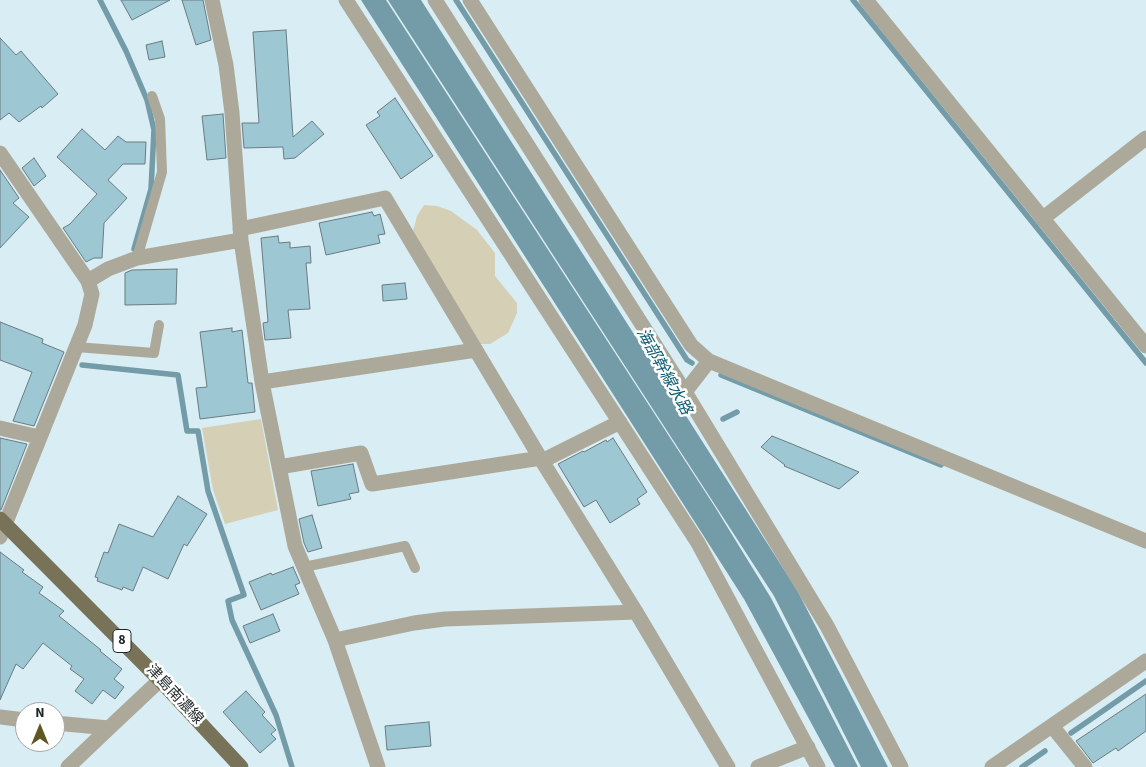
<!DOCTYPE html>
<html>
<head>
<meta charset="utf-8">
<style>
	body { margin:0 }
	#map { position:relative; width:1146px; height:767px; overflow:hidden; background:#d9edf4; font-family:"Source Sans 3",sans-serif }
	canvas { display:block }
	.north { position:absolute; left:15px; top:702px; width:50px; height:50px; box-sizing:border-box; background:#fff; border:1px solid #a5a8a9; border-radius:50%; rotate:0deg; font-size:14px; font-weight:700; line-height:20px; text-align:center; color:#1e2628 }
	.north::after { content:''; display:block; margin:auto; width:18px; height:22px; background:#605623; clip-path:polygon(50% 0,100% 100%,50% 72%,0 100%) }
</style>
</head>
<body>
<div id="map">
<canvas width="1146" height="767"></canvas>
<div class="north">N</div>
</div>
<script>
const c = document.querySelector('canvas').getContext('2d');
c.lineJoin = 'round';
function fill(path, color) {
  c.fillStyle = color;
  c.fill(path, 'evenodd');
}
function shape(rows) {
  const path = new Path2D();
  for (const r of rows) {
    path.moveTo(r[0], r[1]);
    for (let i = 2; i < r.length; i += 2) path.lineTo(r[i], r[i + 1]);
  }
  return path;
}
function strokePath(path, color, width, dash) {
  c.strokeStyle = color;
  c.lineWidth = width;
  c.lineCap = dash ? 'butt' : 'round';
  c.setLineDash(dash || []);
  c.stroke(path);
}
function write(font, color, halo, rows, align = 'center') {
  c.font = font + ' "Source Sans 3","Noto Sans JP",sans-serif';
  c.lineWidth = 5;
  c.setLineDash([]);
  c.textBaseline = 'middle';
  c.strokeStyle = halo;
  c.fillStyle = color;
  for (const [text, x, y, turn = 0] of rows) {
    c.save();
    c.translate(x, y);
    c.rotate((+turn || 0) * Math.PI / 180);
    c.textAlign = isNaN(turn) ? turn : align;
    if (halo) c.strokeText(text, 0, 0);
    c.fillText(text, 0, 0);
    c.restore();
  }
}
const green = shape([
	[424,205,437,206,451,211,477,230,495,253,495,276,517,303,517,313,508,333,490,344,480,344,413,231,417,216],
	[261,419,278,510,225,524,213,490,202,428]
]);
const water = shape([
	[361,0,386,0,715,507,771,598,858,767,835,767,744,599],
	[388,0,421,0,797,590,888,767,861,767,774,596]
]);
const stream = shape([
	[100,0,126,51,147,100,154,130,151,189,134,249],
	[456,0,687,360,692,363],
	[853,0,1146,363],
	[82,365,178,375,187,431,198,431,208,491,244,595,228,601,232,620,276,715,292,767],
	[721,375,941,465],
	[723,419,737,412],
	[1071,733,1146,681],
	[1022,767,1045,751]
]);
const building = shape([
	[121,0,170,0,132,20,121,0],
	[182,0,203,0,211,40,196,45,182,0],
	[286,30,293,137,312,121,324,134,295,158,284,159,283,147,244,148,242,123,259,123,253,32,286,30],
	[0,38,16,55,21,51,58,94,42,108,41,106,19,122,9,113,0,120,0,38],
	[162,41,165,57,149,60,146,45,162,41],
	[395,98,433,156,401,179,366,125,380,116,377,112,395,98],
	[223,114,226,158,207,160,202,116,223,114],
	[82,129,105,150,118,136,126,142,146,142,145,164,123,164,108,180,127,198,104,223,102,258,94,258,86,262,63,228,70,224,97,194,57,157,82,129],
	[34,158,46,176,34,186,22,168,34,158],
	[0,170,19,198,13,203,29,217,0,248,0,170],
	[372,212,374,216,380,214,385,234,378,235,380,243,326,255,319,223,372,212],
	[278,236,279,243,290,242,290,248,310,246,311,263,306,263,310,309,288,310,291,338,265,340,263,323,268,322,261,238,278,236],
	[177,269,176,304,125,305,125,273,132,270,177,269],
	[405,283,407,299,383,301,382,285,405,283],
	[0,322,43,339,42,343,64,352,34,426,13,421,32,372,0,360,0,322],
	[232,328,232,332,242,330,248,383,252,383,255,412,200,419,196,388,207,387,200,332,232,328],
	[772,436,792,444,859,472,839,489,784,466,785,465,761,447,772,436],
	[0,438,27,444,1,510,0,510,0,438],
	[613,438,647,492,637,499,640,504,610,523,596,500,584,507,558,464,583,451,584,452,606,440,607,442,613,438],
	[353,464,359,492,349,494,351,499,318,506,311,471,353,464],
	[178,496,207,514,187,546,184,544,168,579,143,567,133,591,123,587,122,590,97,581,98,578,95,577,104,552,108,553,119,524,153,537,178,496],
	[312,515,322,548,308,552,304,543,299,519,312,515],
	[0,552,24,570,22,572,43,587,39,593,64,611,59,616,101,650,100,651,122,669,114,679,124,687,115,699,103,690,92,704,75,691,84,679,70,669,72,666,43,643,23,669,16,664,0,700,0,552],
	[293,567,300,583,295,585,299,594,261,610,249,582,271,573,272,575,293,567],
	[273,614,280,631,250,643,243,626,273,614],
	[246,691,265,712,262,715,276,730,271,734,276,739,260,753,223,712,246,691],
	[1146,694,1146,731,1118,751,1116,748,1093,763,1076,741,1146,694],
	[429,722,431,746,387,750,385,726,429,722]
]);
const service = shape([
	[137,258,162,172,160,119,152,96],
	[76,347,154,353,159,325],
	[304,567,405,546,415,568]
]);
const minor = shape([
	[212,0,226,65,232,113,241,240,262,382,295,546,335,640,378,767],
	[346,0,698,543,818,767],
	[435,0,685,392,827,626,901,767],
	[470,0,691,345,709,361],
	[866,0,1146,346],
	[0,153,88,281,92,294,85,325,0,537],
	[1042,219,1146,138],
	[240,229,385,198,542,461,636,612,728,767],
	[88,281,108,269,137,258,241,240],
	[262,382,476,350],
	[685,392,709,361,1146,541],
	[0,428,39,437],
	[542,461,620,422],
	[279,467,361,453,372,484,541,458],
	[335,640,414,623,445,619,636,612],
	[0,717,25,720],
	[55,723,109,728,160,680],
	[1052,726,1085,767],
	[68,767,109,728],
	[758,767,808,747],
	[992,767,1146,661]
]);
const primary = shape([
	[0,519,160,680,241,767]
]);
const shields = [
	[122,641,18]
];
const shieldNames = [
	["8",122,641]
];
const streetNames = [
	["津島南濃線",174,695,47]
];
const waterNames = [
	["海部幹線水路",663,372,61]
];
fill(green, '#d5d0b5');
fill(water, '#739ba8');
strokePath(stream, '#739ba8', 5.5);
fill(building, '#9ec7d4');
strokePath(building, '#697b81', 1);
strokePath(service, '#aca99a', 10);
strokePath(minor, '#aca99a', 15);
strokePath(primary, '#787358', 15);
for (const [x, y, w] of shields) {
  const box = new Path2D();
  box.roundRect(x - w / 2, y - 11.5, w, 23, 4);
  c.fillStyle = '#fff';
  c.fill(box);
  strokePath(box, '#1e2628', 1);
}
write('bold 14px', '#1e2628', null, shieldNames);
write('15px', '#1e2628', '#fff', streetNames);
write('italic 16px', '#0f6074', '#fff', waterNames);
</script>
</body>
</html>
